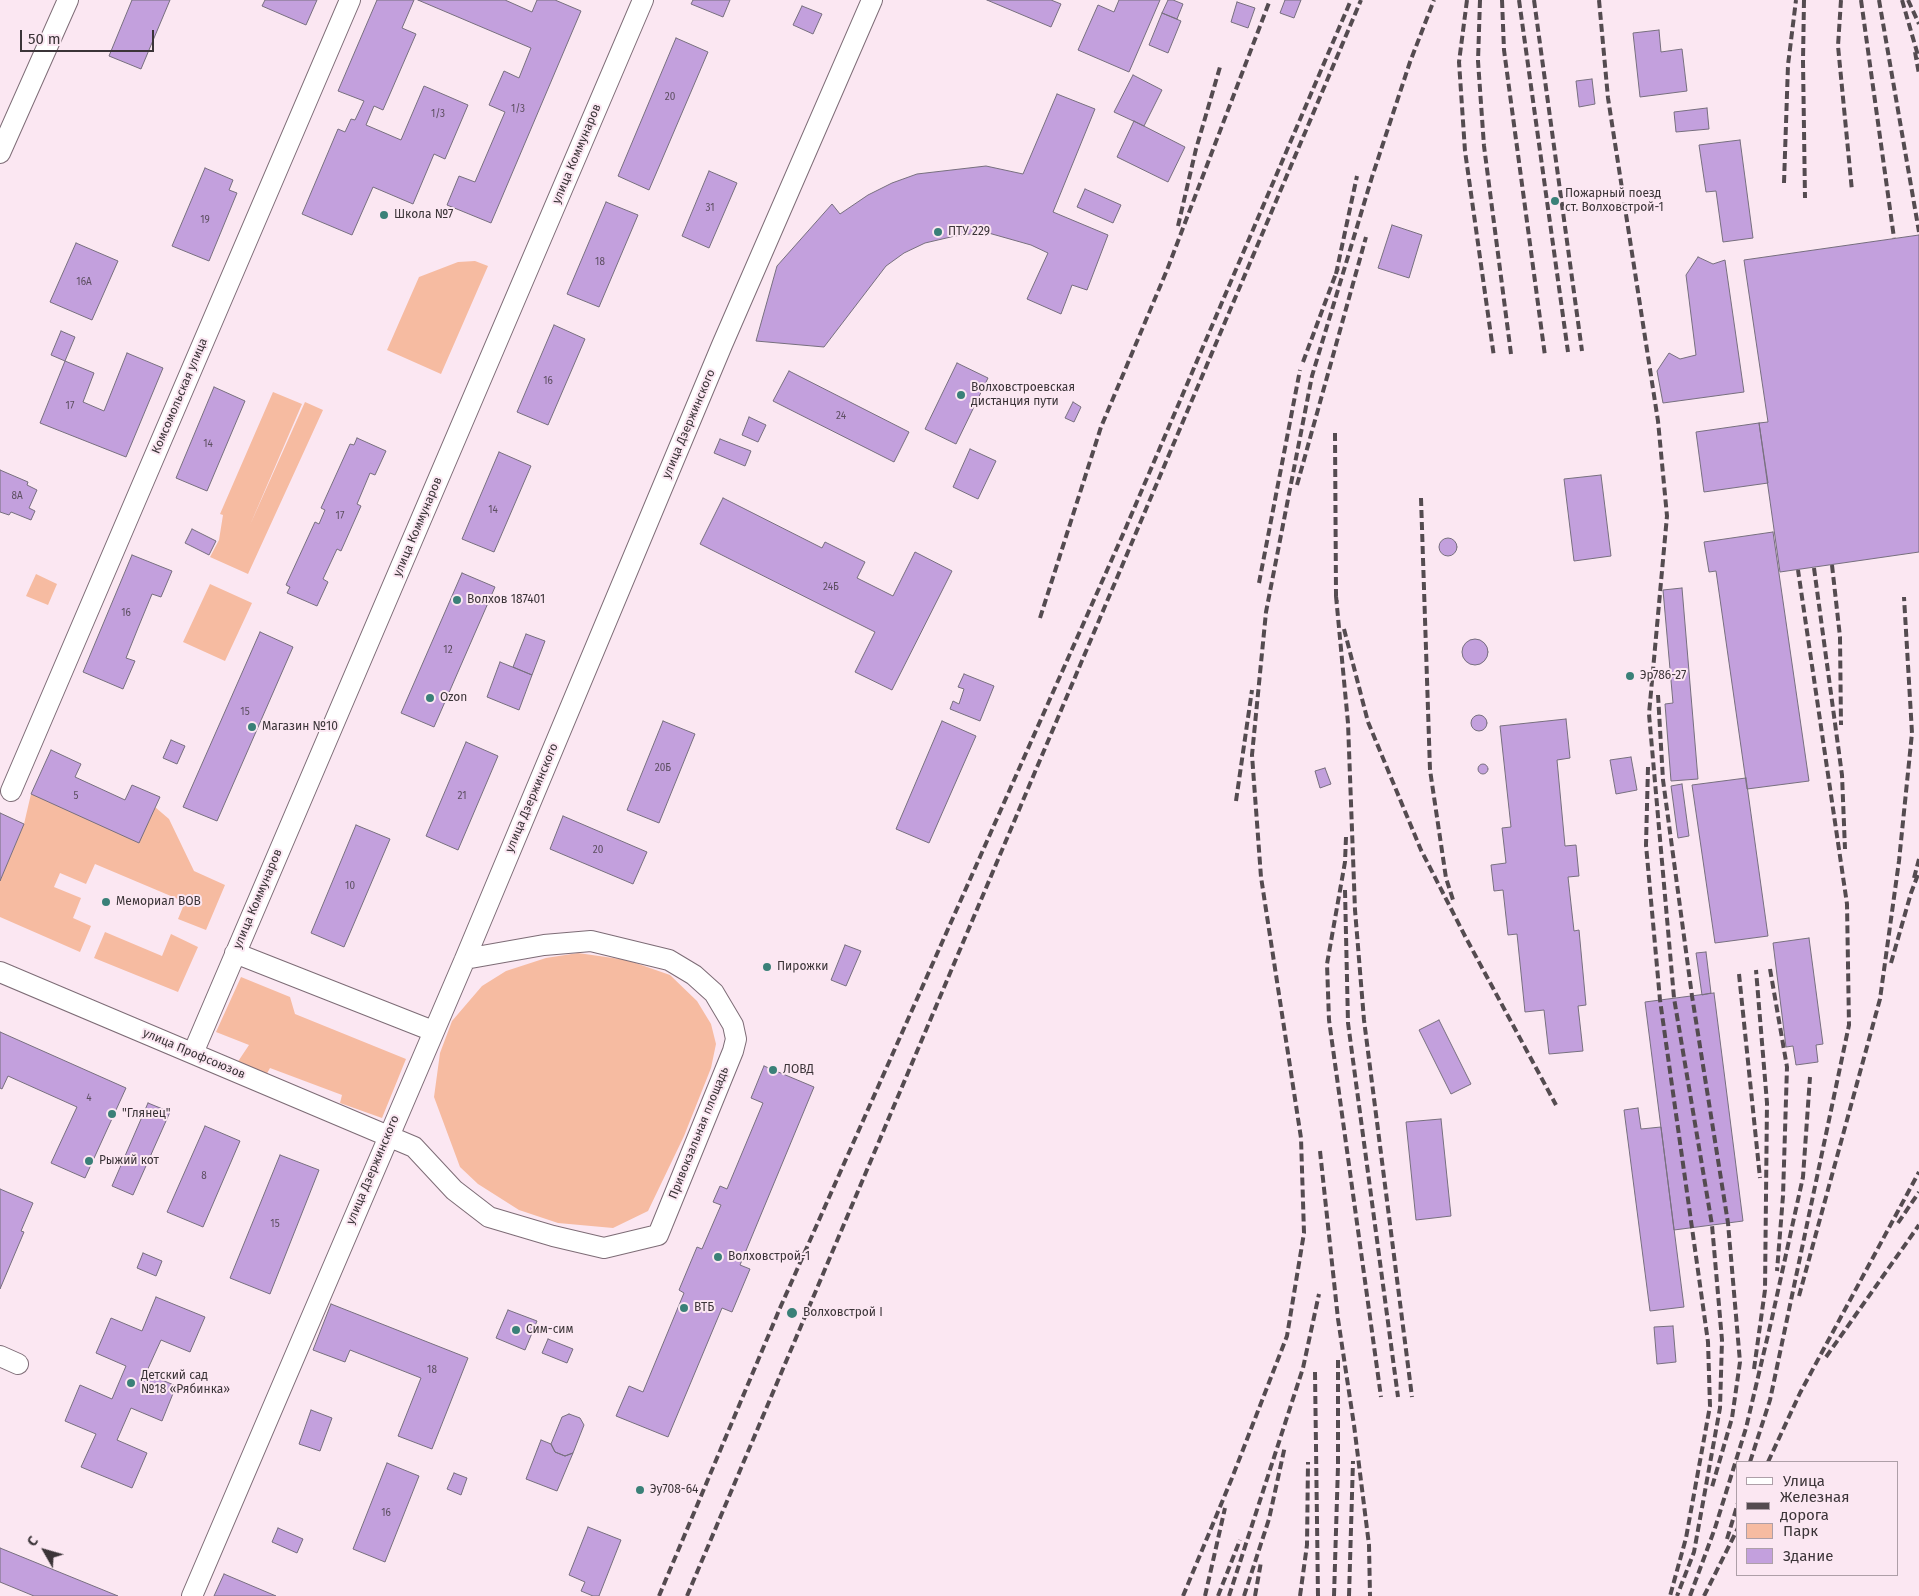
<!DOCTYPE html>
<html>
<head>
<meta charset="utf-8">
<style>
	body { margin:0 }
	#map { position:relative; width:1919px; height:1596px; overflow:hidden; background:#fbe7f2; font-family:"Fira Sans",sans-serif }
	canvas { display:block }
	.legend { position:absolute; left:1736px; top:1461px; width:162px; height:115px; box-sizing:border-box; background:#fbe7f2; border:1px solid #ae9fa8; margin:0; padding:6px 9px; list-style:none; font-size:15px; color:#3b3438 }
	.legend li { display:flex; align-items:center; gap:10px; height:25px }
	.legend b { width:25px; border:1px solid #ae9fa8 }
	.north { position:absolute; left:20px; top:1526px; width:50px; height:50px; -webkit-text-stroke:4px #fbe7f2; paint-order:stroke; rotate:308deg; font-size:14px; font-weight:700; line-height:20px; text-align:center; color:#3b3438 }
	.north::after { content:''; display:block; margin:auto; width:18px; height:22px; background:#3b3438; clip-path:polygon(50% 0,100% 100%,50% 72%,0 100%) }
	.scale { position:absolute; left:20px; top:30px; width:134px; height:22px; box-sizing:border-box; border:2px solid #3b3438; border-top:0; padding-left:6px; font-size:15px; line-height:18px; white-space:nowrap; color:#3b3438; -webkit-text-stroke:4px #fbe7f2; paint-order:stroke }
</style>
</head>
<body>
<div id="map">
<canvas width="1919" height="1596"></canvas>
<ul class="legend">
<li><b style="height:6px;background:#fff"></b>Улица</li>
<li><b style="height:6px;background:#544b50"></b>Железная дорога</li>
<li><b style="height:14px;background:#f6bba1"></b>Парк</li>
<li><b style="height:14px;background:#c3a0dd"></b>Здание</li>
</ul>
<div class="north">С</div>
<div class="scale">50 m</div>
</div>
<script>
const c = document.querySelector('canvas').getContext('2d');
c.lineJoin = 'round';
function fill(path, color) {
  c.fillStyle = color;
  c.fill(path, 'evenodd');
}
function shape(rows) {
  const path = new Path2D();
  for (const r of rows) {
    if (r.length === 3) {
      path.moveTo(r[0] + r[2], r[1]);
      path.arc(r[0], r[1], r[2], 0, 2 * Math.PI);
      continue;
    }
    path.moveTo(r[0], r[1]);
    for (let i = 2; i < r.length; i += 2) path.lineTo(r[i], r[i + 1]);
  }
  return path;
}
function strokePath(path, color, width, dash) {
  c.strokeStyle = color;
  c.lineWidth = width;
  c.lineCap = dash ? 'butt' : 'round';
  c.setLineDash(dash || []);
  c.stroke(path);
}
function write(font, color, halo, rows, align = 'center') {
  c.font = font + ' "Fira Sans",sans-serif';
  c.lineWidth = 4;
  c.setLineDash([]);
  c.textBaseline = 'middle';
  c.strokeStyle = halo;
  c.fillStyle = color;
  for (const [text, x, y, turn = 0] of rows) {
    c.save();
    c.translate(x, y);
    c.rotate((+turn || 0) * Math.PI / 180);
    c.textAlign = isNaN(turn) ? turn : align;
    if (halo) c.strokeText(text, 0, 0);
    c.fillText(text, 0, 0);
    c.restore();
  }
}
const green = shape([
	[475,261,488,266,441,374,387,350,419,277,458,262],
	[273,392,302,404,250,525,305,402,323,410,248,574,210,557,219,540,223,515,220,514],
	[36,574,57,584,48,605,26,596],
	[210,584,252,603,225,661,183,642],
	[31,794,155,807,169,819,194,871,225,885,206,930,178,919,185,902,95,864,86,884,60,873,54,887,81,898,73,918,91,926,80,952,0,917,0,881,24,824],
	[105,932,162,956,171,934,198,947,178,992,94,958],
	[578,953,627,960,670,975,697,1001,711,1024,716,1044,711,1068,684,1136,648,1211,613,1228,558,1223,519,1210,478,1184,460,1167,434,1097,440,1053,452,1021,482,986,506,971,546,958],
	[241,977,290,997,295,1014,406,1059,382,1118,340,1103,342,1095,270,1068,265,1077,237,1063,249,1045,216,1032]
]);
const building = shape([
	[132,0,170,0,141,69,109,56,132,0],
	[265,0,317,0,306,25,262,6,265,0],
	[377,0,414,0,402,28,416,34,383,110,374,106,366,125,401,140,424,86,468,105,445,159,434,154,413,204,373,187,352,235,302,214,338,129,345,132,351,119,355,120,364,101,338,91,377,0],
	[418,0,505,0,532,12,537,0,555,0,581,11,491,223,447,205,459,176,475,182,505,112,489,105,504,71,519,78,531,48,418,0],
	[693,0,730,0,723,17,691,4,693,0],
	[987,0,1051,0,1061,4,1051,27,987,0],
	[1119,0,1160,0,1129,72,1078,50,1098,5,1114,12,1119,0],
	[1168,0,1173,0,1183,4,1177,19,1162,13,1168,0],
	[1285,0,1301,0,1294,18,1280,13,1285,0],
	[1237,2,1255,8,1248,28,1231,22,1237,2],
	[802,6,822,14,813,34,793,25,802,6],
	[1162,13,1181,21,1168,53,1149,45,1162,13],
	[1659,30,1661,52,1682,49,1687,91,1640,97,1633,33,1659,30],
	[676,38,708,52,649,190,618,176,676,38],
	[1133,75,1162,90,1144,126,1114,112,1133,75],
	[1592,79,1595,104,1579,107,1576,81,1592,79],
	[1057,94,1095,109,1053,212,1108,235,1087,290,1072,285,1061,314,1027,299,1048,253,1031,245,985,232,955,236,925,243,904,253,886,266,824,347,756,341,777,266,832,204,840,214,868,195,892,183,917,174,986,166,1023,174,1057,94],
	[1707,108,1709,129,1676,132,1674,112,1707,108],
	[1134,121,1185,147,1168,182,1117,157,1134,121],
	[1740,140,1753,238,1723,242,1716,191,1706,192,1699,145,1740,140],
	[205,168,233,180,229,190,237,193,209,261,172,246,205,168],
	[709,171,737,183,709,248,682,236,709,171],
	[1085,189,1121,205,1113,223,1077,207,1085,189],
	[606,202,638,215,599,307,567,294,606,202],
	[1392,225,1422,235,1409,278,1378,268,1392,225],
	[1919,235,1919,552,1780,572,1759,423,1768,422,1744,260,1919,235],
	[76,243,118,261,92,320,50,302,76,243],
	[1698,257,1713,264,1725,260,1744,392,1663,403,1657,371,1669,353,1680,359,1696,355,1686,275,1698,257],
	[554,325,585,339,548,425,517,412,554,325],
	[61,331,75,337,65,361,51,355,61,331],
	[127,353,163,368,126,457,40,423,65,361,94,373,83,402,104,411,127,353],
	[957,363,988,378,956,444,925,429,957,363],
	[789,371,909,432,894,462,773,401,789,371],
	[214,387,245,401,207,491,176,478,214,387],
	[1073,402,1081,407,1074,422,1065,418,1073,402],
	[749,417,766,425,758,442,742,435,749,417],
	[1759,423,1768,483,1704,492,1696,432,1759,423],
	[357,438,386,451,375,475,370,473,357,504,361,506,341,551,337,549,323,579,328,582,317,606,287,593,290,587,286,585,315,522,319,524,325,510,321,508,350,444,354,445,357,438],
	[720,439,751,451,745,466,714,453,720,439],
	[970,449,996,461,978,499,953,487,970,449],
	[499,452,531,466,494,552,462,539,499,452],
	[0,470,28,482,27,485,37,490,29,508,35,511,31,520,11,512,9,515,0,512,0,470],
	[1601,475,1611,556,1574,561,1564,479,1601,475],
	[723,498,822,548,825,542,865,562,857,578,893,596,915,552,952,571,892,690,855,672,875,632,700,544,723,498],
	[192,529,216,541,209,555,185,543,192,529],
	[1773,532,1809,781,1747,789,1716,571,1709,572,1704,542,1773,532],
	[1448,547,9],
	[132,555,172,571,161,597,152,594,138,628,126,658,135,661,123,689,83,672,132,555],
	[462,573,495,587,434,727,401,713,462,573],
	[1682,588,1698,779,1671,781,1665,704,1673,703,1663,590,1682,588],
	[260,632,293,647,217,821,183,807,260,632],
	[526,634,545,641,532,675,513,667,526,634],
	[1475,652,13],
	[500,662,532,675,519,710,487,697,500,662],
	[964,674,994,686,980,721,950,709,953,701,959,704,964,689,958,687,964,674],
	[1479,723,8],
	[1566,719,1570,758,1557,760,1565,846,1576,845,1579,876,1568,877,1574,931,1579,930,1586,1005,1578,1006,1583,1051,1549,1054,1544,1010,1525,1012,1517,934,1508,935,1503,890,1494,891,1491,865,1506,863,1502,828,1511,827,1500,726,1566,719],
	[663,721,695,734,659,823,627,810,663,721],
	[942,721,976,736,929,843,896,829,942,721],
	[171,740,185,746,177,764,163,758,171,740],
	[466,742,498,756,458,850,426,836,466,742],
	[51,750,81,764,75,777,125,800,132,785,160,797,139,843,31,794,51,750],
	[1631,757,1637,790,1616,794,1610,760,1631,757],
	[1483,769,5],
	[1325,768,1331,784,1320,788,1315,771,1325,768],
	[1746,778,1768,936,1715,943,1692,785,1746,778],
	[1682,784,1689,836,1678,838,1671,786,1682,784],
	[0,813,24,824,0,881,0,813],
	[563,816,647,852,633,884,550,849,563,816],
	[356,825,390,839,344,947,311,933,356,825],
	[1809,938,1823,1044,1816,1045,1818,1062,1796,1065,1793,1046,1786,1047,1773,943,1809,938],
	[845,945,861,951,846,986,831,980,845,945],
	[1706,952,1711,993,1702,995,1696,953,1706,952],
	[1714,993,1743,1221,1674,1230,1645,1002,1714,993],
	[1439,1020,1471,1084,1451,1094,1419,1030,1439,1020],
	[0,1032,126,1088,85,1178,51,1163,77,1107,8,1076,2,1089,0,1088,0,1032],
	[764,1066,814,1087,740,1265,750,1269,732,1312,722,1308,668,1437,616,1416,629,1386,643,1392,684,1293,679,1290,697,1247,702,1249,721,1205,713,1202,720,1186,727,1189,763,1103,751,1098,764,1066],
	[148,1103,170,1112,133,1195,112,1186,148,1103],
	[1638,1108,1641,1129,1661,1127,1684,1307,1650,1311,1624,1110,1638,1108],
	[1441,1119,1451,1216,1416,1220,1406,1122,1441,1119],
	[205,1126,240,1141,203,1227,167,1212,205,1126],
	[280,1155,319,1170,270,1294,230,1278,280,1155],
	[0,1189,33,1203,21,1231,24,1232,0,1289,0,1189],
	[143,1253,162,1261,156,1276,137,1268,143,1253],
	[156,1297,205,1317,190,1352,161,1340,146,1373,176,1386,162,1421,131,1408,117,1440,147,1453,132,1488,81,1467,96,1434,65,1421,80,1385,112,1399,126,1366,96,1353,111,1318,142,1331,156,1297],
	[331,1304,468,1358,432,1449,398,1436,421,1378,350,1350,345,1362,313,1350,331,1304],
	[508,1310,537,1321,525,1350,496,1338,508,1310],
	[1673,1326,1676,1362,1657,1364,1654,1327,1673,1326],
	[548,1339,573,1349,567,1363,542,1353,548,1339],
	[311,1410,332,1418,320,1451,299,1444,311,1410],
	[569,1414,580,1418,584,1425,573,1453,565,1456,555,1452,551,1444,562,1417,569,1414],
	[541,1440,551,1444,555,1452,565,1456,573,1453,557,1491,526,1479,541,1440],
	[387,1463,419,1476,385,1562,353,1549,387,1463],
	[454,1473,467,1478,461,1495,447,1489,454,1473],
	[588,1527,621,1540,599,1596,593,1596,581,1591,585,1582,569,1575,588,1527],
	[278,1528,303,1539,297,1553,272,1542,278,1528],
	[0,1548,118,1596,34,1596,0,1582,0,1548],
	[224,1574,276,1596,214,1596,224,1574]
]);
const street = shape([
	[0,153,68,0],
	[11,791,350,0],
	[235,953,433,1031],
	[0,972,414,1147,454,1190,489,1217,553,1236,604,1248,658,1235,733,1051,736,1039,733,1025,714,993,694,975,669,960,591,941,544,945,465,959],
	[193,1053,643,0],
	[0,1356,18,1364],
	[192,1596,465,959,722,345,872,0]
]);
const rail = shape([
	[1467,0,1459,62,1465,151,1494,357],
	[1480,0,1478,61,1484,146,1511,354],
	[1502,0,1504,50,1545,356],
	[1519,0,1568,352],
	[1534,0,1582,351],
	[1599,0,1608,98,1658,421,1667,516,1649,714,1674,998,1712,1225,1722,1340,1720,1408,1694,1552,1677,1596],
	[1804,0,1803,61,1805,198],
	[1841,0,1838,46,1852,191],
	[1861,0,1894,238],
	[1879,0,1919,232],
	[1902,0,1919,59],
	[1908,0,1919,24],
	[1915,52,1919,74],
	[1784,183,1788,65,1796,0],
	[1178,226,1196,149,1220,67],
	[1336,274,1357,176],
	[1303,362,1338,268],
	[1335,433,1336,596,1337,602],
	[1297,485,1366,237],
	[1421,498,1430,770,1446,878,1454,903],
	[1832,565,1840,637,1841,725],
	[1814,568,1842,775,1845,849],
	[1259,583,1300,370],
	[1336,596,1348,723,1355,910,1364,1020,1412,1397],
	[1040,618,1101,427,1167,270,1270,0],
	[1344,629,1368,722,1421,850,1466,938,1556,1105],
	[1658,695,1663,780,1692,996,1728,1223,1740,1362,1732,1418,1712,1487],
	[1648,767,1646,845,1660,1000,1708,1342,1710,1406,1686,1538,1670,1596],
	[1236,801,1252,690],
	[1346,837,1345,862,1327,964,1329,1020,1381,1397],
	[1914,878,1919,859],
	[1345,890,1348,1023,1398,1397],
	[1891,963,1911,893,1919,872],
	[1770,969,1787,1067,1783,1196,1777,1271],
	[1739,974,1760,1178],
	[1320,1151,1338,1319,1354,1425,1369,1545,1370,1596],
	[1898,1223,1919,1192],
	[1799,1296,1880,999,1899,861,1912,733,1904,597],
	[1826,1357,1919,1225],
	[1754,1369,1765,1290,1767,1103,1756,970],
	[1315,1372,1318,1596],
	[1750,1462,1770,1400,1849,1025,1847,904,1798,570],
	[1768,1462,1800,1393,1919,1172],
	[1727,1539,1738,1503],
	[659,1596,780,1308,1124,532,1351,0],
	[687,1596,1361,0],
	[1183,1596,1232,1478,1287,1336,1304,1233,1301,1138,1261,877,1252,755,1266,612,1312,376,1372,177,1410,62,1434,0],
	[1205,1596,1225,1508],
	[1218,1596,1240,1540],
	[1229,1596,1303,1368,1319,1294],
	[1244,1596,1269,1519,1285,1446],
	[1255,1596,1261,1562],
	[1300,1596,1307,1545,1308,1462],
	[1334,1596,1338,1466,1338,1356],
	[1349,1596,1353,1461],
	[1690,1596,1715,1528,1746,1428,1772,1318,1803,1177,1810,1077],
	[1704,1596,1738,1528]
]);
const markers = [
	[1555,201,5,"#3a8078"],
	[384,215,5,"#3a8078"],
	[938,232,5,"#3a8078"],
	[961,395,5,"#3a8078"],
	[457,600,5,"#3a8078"],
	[1630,676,5,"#3a8078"],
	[430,698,5,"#3a8078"],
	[252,727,5,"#3a8078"],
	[106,902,5,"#3a8078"],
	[767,967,5,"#3a8078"],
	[773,1070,5,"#3a8078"],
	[112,1114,5,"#3a8078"],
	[89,1161,5,"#3a8078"],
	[718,1257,5,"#3a8078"],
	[684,1308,5,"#3a8078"],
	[792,1313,6,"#3a8078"],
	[516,1330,5,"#3a8078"],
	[131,1383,5,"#3a8078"],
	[640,1490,5,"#3a8078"]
];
const numberNames = [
	["20",670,97],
	["1/3",518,109],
	["1/3",438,114],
	["31",710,208],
	["19",205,220],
	["18",600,262],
	["16А",84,282],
	["16",548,381],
	["17",70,406],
	["24",841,416],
	["14",208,444],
	["8А",17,496],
	["14",493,510],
	["17",340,516],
	["24Б",831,587],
	["16",126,613],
	["12",448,650],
	["15",245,712],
	["20Б",663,768],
	["5",76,796],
	["21",462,796],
	["20",598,850],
	["10",350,886],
	["4",89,1098],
	["8",204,1176],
	["15",275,1224],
	["18",432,1370],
	["16",386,1513]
];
const streetNames = [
	["улица Коммунаров",577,154,-67],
	["Комсомольская улица",180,396,-67],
	["улица Дзержинского",689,424,-67],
	["улица Коммунаров",418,527,-67],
	["улица Дзержинского",532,798,-67],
	["улица Коммунаров",258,899,-67],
	["улица Профсоюзов",194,1054,23],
	["Привокзальная площадь",699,1133,-68],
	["улица Дзержинского",373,1170,-67]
];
const poiNames = [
	["Пожарный поезд",1565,194],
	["ст. Волховстрой-1",1565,208],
	["Школа №7",394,215],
	["ПТУ 229",948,232],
	["Волховстроевская",971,388],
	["дистанция пути",971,402],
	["Волхов 187401",467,600],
	["Эр786-27",1640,676],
	["Ozon",440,698],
	["Магазин №10",262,727],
	["Мемориал ВОВ",116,902],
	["Пирожки",777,967],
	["ЛОВД",783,1070],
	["\"Глянец\"",122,1114],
	["Рыжий кот",99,1161],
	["Волховстрой-1",728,1257],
	["ВТБ",694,1308],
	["Волховстрой I",803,1313],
	["Сим-сим",526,1330],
	["Детский сад",141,1376],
	["№18 «Рябинка»",141,1390],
	["Эу708-64",650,1490]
];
fill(green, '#f6bba1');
fill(building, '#c3a0dd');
strokePath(building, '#776f7e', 1);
strokePath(street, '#7d6c76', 22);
strokePath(street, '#fff', 20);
strokePath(rail, '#544b50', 4, [8, 4]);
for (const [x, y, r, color] of markers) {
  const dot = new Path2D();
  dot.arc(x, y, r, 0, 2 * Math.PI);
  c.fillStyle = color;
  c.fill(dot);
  strokePath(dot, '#fbe7f2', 2);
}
write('10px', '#5d4f61', null, numberNames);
write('12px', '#3b3438', '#fbe7f2', streetNames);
write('12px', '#3b3438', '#fbe7f2', poiNames, 'left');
</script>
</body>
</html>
